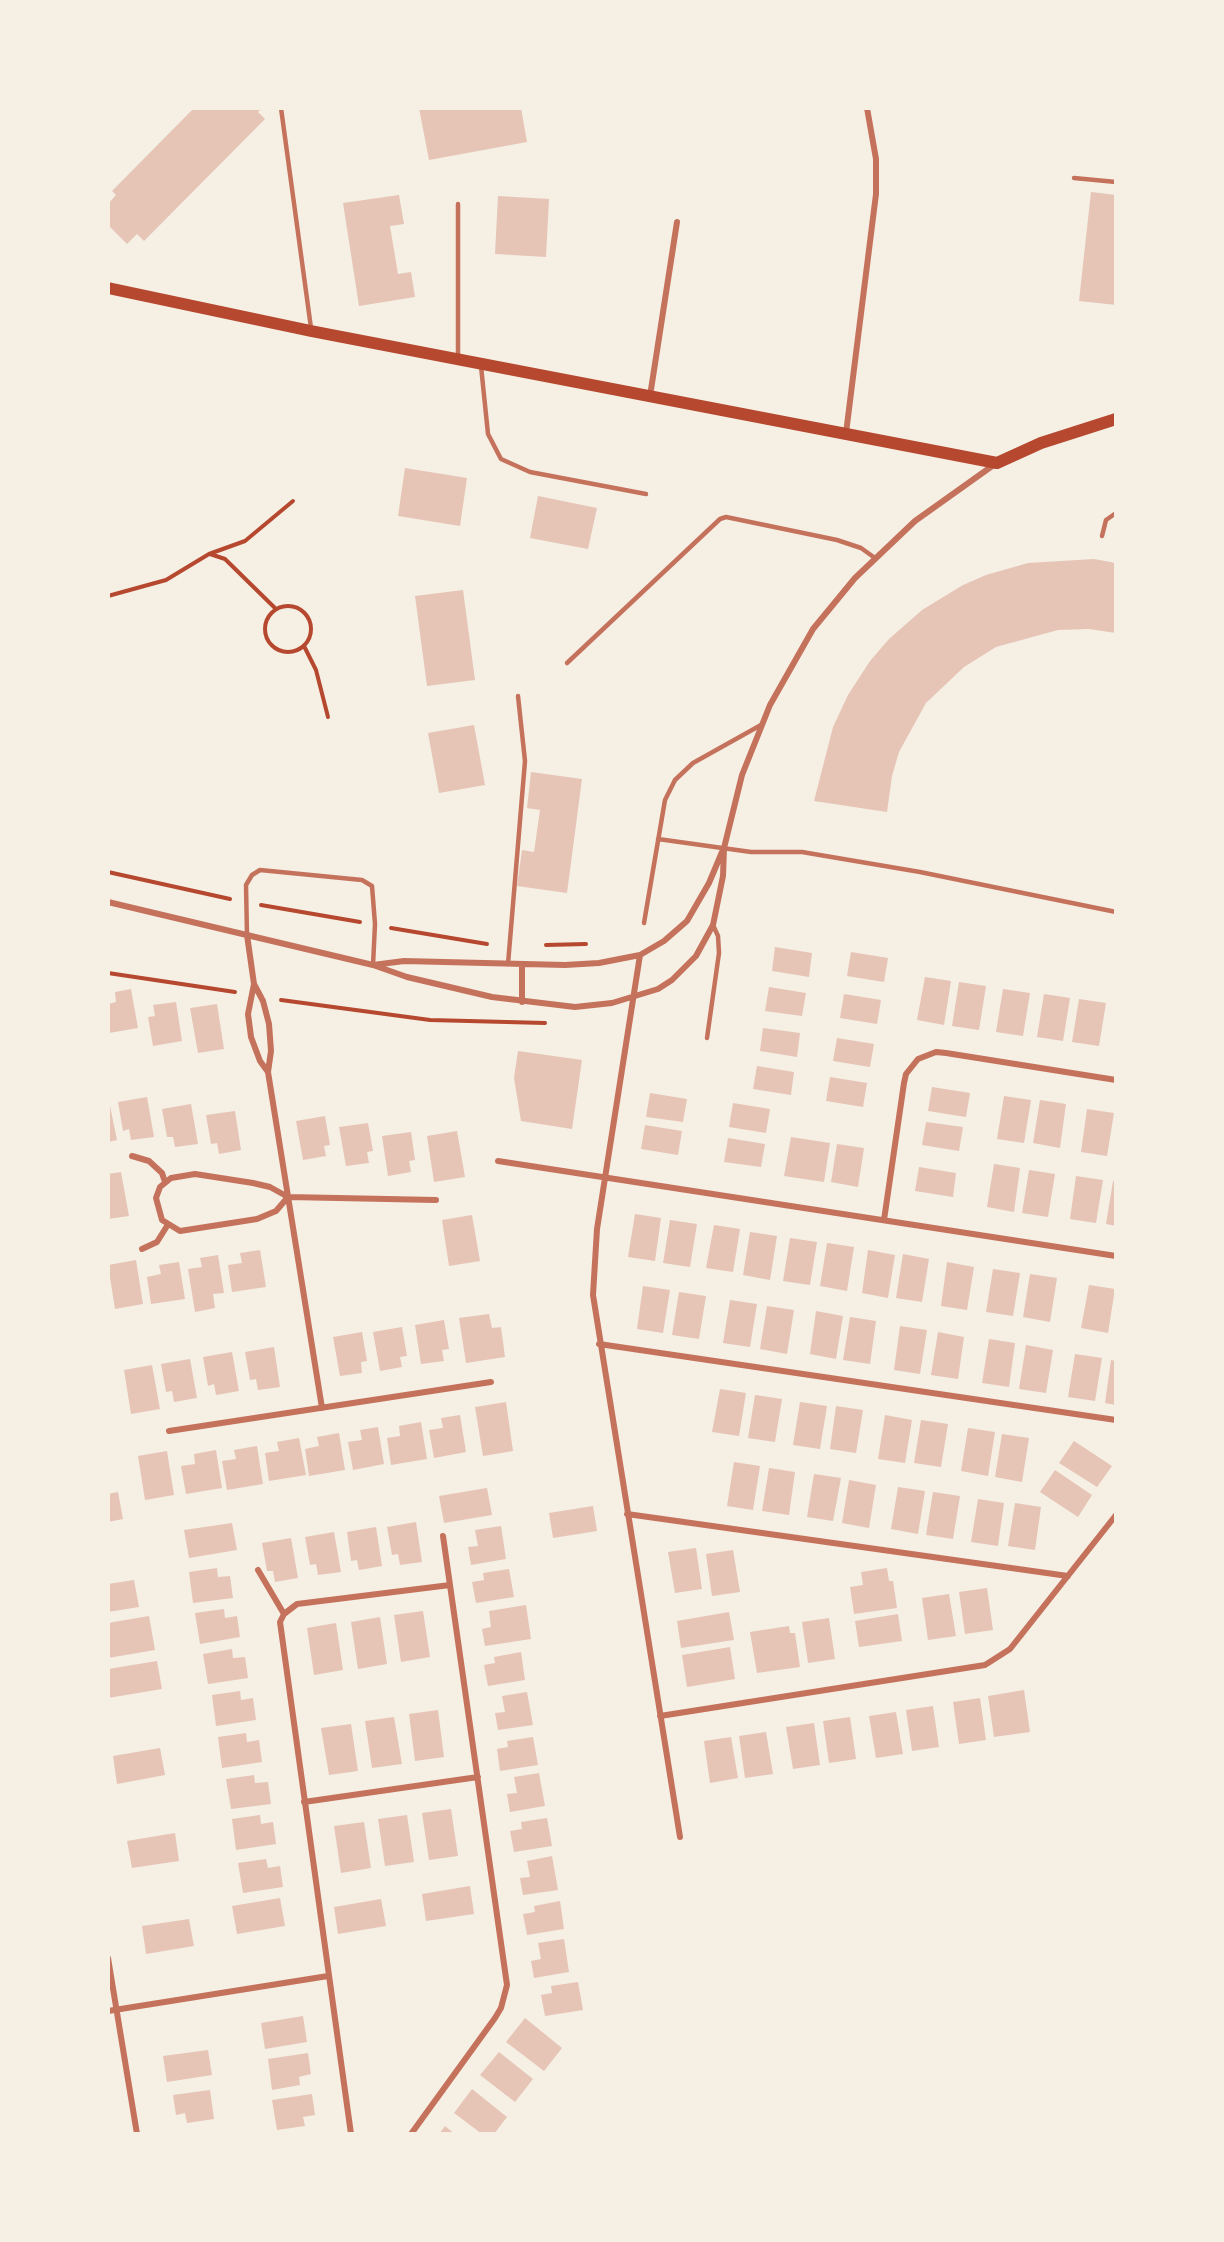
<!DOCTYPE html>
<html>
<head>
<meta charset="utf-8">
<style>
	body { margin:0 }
	#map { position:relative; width:1224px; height:2242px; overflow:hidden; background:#f6efe4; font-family:"Varela Round",sans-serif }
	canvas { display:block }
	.frame { position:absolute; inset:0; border:110px solid #f6efe4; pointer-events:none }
</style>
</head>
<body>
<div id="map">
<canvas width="1224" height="2242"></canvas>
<div class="frame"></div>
</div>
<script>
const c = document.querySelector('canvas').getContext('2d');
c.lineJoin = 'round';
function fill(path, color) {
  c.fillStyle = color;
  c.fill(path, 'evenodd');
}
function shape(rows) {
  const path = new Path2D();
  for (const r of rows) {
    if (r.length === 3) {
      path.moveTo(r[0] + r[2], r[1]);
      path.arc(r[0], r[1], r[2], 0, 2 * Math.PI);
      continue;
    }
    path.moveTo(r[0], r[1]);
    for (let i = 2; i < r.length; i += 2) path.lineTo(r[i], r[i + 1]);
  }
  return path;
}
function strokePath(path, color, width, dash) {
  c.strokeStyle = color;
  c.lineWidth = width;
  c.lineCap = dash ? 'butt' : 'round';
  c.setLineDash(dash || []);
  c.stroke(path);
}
const building = shape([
	[194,108,262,108,258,112,265,119,144,241,137,234,127,244,108,225,108,204,116,195,112,191],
	[419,108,521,108,527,142,429,160],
	[1091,192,1116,195,1116,305,1079,301],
	[399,195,404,224,390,226,398,274,411,272,415,297,359,306,343,203],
	[498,196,549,199,546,257,495,254],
	[405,468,467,478,460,526,398,516],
	[538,496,597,508,588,549,530,538],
	[1094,559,1116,563,1116,633,1089,629,1058,630,996,647,964,667,926,703,899,752,892,776,887,812,814,801,833,727,848,695,870,661,889,639,922,610,963,585,986,575,1028,563],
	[463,590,475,680,427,686,415,596],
	[474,725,485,785,439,793,428,733],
	[531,772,582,779,567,893,517,886,522,850,534,852,540,810,527,808],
	[775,947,812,953,809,977,772,971],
	[851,952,888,958,884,982,847,976],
	[925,977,951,981,944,1025,917,1020],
	[959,982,986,986,979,1030,952,1026],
	[769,987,806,993,802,1016,765,1011],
	[131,989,138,1028,109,1033,108,1004,116,1002,115,992],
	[1003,989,1030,993,1023,1036,996,1032],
	[844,994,881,1000,877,1024,840,1018],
	[1044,994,1070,998,1063,1041,1037,1037],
	[1079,999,1106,1003,1099,1046,1072,1042],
	[176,1002,182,1041,153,1046,148,1017,155,1016,153,1005],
	[217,1004,224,1049,198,1053,190,1008],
	[763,1028,800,1033,797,1057,760,1051],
	[837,1038,874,1044,870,1067,833,1061],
	[518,1051,582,1060,572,1129,521,1121,514,1078],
	[757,1066,794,1072,791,1095,753,1089],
	[830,1077,867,1083,863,1107,826,1101],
	[932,1087,970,1093,966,1117,928,1111],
	[650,1093,687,1099,683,1122,646,1117],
	[108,1096,117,1140,108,1142],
	[1004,1096,1031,1100,1024,1143,997,1139],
	[147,1097,154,1137,131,1140,129,1129,123,1131,118,1102],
	[1040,1100,1066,1104,1060,1148,1033,1143],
	[733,1103,770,1109,766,1133,729,1127],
	[191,1104,198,1144,175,1147,173,1137,167,1137,162,1109],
	[1087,1109,1114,1113,1107,1156,1081,1152],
	[235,1111,241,1150,219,1154,217,1143,211,1144,206,1115],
	[325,1116,330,1145,324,1146,326,1156,303,1160,296,1121],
	[926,1122,963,1127,959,1151,922,1145],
	[368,1123,373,1151,367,1152,369,1163,346,1166,339,1127],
	[645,1125,682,1131,678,1155,641,1149],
	[457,1131,465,1177,434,1182,427,1136],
	[411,1132,415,1160,409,1161,411,1172,388,1176,382,1136],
	[791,1137,830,1143,824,1182,784,1176],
	[728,1138,765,1144,761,1167,724,1162],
	[837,1144,864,1148,858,1187,831,1182],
	[994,1164,1020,1168,1014,1212,987,1207],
	[919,1167,956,1173,953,1197,915,1191],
	[1029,1170,1055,1174,1048,1217,1022,1213],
	[121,1172,129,1216,108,1219,108,1174],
	[1076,1176,1103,1180,1096,1223,1070,1219],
	[1113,1181,1116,1182,1116,1226,1106,1224],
	[635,1214,661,1218,655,1261,628,1257],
	[472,1215,480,1261,449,1266,442,1220],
	[670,1220,697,1224,690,1267,663,1263],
	[714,1225,740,1229,733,1272,706,1268],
	[750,1232,777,1236,770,1280,743,1275],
	[790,1238,817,1242,810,1285,783,1281],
	[827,1243,854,1247,847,1291,820,1286],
	[260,1250,266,1287,232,1292,228,1265,242,1263,240,1253],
	[868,1250,895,1255,888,1298,862,1293],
	[903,1254,929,1259,922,1302,896,1298],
	[218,1255,224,1293,213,1294,215,1308,195,1312,188,1269,202,1267,200,1258],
	[136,1260,143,1304,115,1309,108,1265],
	[179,1262,185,1299,151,1304,147,1277,161,1274,159,1265],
	[947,1262,974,1267,967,1310,941,1306],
	[993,1269,1020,1273,1013,1316,986,1312],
	[1030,1274,1057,1278,1050,1322,1023,1317],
	[1089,1285,1115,1289,1108,1333,1081,1328],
	[643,1286,670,1290,663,1333,637,1329],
	[679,1292,706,1296,699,1339,672,1335],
	[730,1300,757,1304,750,1347,723,1343],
	[767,1306,794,1310,787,1354,760,1349],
	[816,1311,843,1316,836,1359,810,1354],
	[489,1314,492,1328,501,1327,505,1357,466,1363,459,1318],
	[850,1317,876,1321,870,1364,843,1360],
	[444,1320,449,1349,442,1350,444,1361,421,1364,415,1325],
	[900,1326,927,1330,920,1374,894,1370],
	[402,1327,407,1356,400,1357,402,1367,380,1371,373,1332],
	[362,1332,367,1361,361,1362,362,1373,340,1376,333,1337],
	[938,1332,964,1337,958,1379,931,1375],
	[989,1339,1015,1343,1009,1387,982,1383],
	[1026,1345,1053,1350,1046,1393,1019,1389],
	[274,1347,280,1387,258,1390,256,1379,250,1380,245,1352],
	[232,1352,239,1391,216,1395,214,1384,208,1386,203,1357],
	[1075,1354,1102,1358,1095,1401,1068,1397],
	[190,1359,197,1398,174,1402,172,1391,166,1392,161,1364],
	[1111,1360,1116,1361,1116,1405,1105,1403],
	[152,1365,160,1409,131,1414,124,1370],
	[720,1389,746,1393,739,1436,712,1432],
	[755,1395,782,1399,775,1442,748,1438],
	[506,1402,513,1451,483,1456,475,1407],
	[800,1402,827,1406,820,1449,793,1445],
	[836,1406,863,1410,856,1453,830,1449],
	[460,1415,466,1452,434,1458,429,1430,443,1428,441,1418],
	[885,1415,912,1420,905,1463,878,1459],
	[921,1420,948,1424,941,1467,914,1463],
	[421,1422,427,1459,391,1465,387,1438,400,1436,399,1426],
	[378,1427,384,1464,353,1470,348,1442,362,1440,360,1430],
	[968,1428,995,1432,988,1476,961,1471],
	[339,1433,345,1470,309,1476,305,1449,319,1446,317,1437],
	[1002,1434,1029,1438,1022,1482,995,1477],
	[299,1438,306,1475,269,1481,265,1453,279,1451,277,1442],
	[1074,1441,1112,1466,1097,1487,1059,1463],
	[257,1446,263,1484,227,1490,222,1461,236,1459,234,1450],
	[216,1450,222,1488,186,1494,181,1466,195,1464,194,1454],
	[167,1451,174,1495,145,1500,138,1456],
	[734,1462,760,1466,753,1510,727,1506],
	[769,1468,795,1472,789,1515,762,1511],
	[1055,1470,1092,1495,1078,1517,1040,1492],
	[814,1474,841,1478,833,1521,807,1517],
	[849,1480,876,1485,869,1528,842,1523],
	[898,1487,925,1491,918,1534,891,1529],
	[487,1488,492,1515,444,1523,439,1496],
	[118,1492,123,1519,108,1522,108,1494],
	[933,1492,960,1496,953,1539,926,1535],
	[978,1499,1004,1503,998,1546,971,1542],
	[1015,1503,1041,1507,1035,1550,1008,1546],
	[593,1506,597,1531,553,1538,549,1513],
	[416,1522,422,1562,400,1565,398,1554,392,1555,387,1527],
	[232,1523,237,1550,189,1558,184,1530],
	[501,1526,506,1559,471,1565,468,1547,478,1546,475,1530],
	[376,1527,382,1566,359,1570,357,1560,351,1561,347,1532],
	[334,1532,341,1572,318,1575,316,1564,310,1565,305,1537],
	[291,1538,298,1578,275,1582,273,1571,267,1571,262,1543],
	[696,1548,702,1589,675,1593,668,1552],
	[733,1550,740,1592,712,1596,706,1554],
	[217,1568,218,1577,230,1576,233,1598,193,1603,189,1572],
	[887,1568,889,1581,893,1581,897,1608,854,1614,850,1587,863,1585,861,1572],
	[509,1569,514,1597,476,1603,472,1582,484,1580,483,1573],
	[134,1580,139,1607,108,1612,108,1584],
	[987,1588,993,1630,965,1634,959,1592],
	[949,1594,956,1636,928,1640,922,1598],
	[526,1605,531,1639,485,1646,482,1629,491,1627,489,1611],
	[224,1609,225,1618,237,1616,240,1637,200,1644,195,1613],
	[423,1611,430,1657,401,1662,394,1615],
	[729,1612,734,1640,681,1648,677,1621],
	[898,1614,902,1641,859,1647,855,1621],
	[149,1616,155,1650,108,1658,108,1623],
	[380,1617,387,1664,358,1669,351,1622],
	[829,1618,835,1659,808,1663,802,1622],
	[336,1623,343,1670,314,1675,307,1628],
	[789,1626,790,1633,795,1633,800,1667,757,1673,750,1632],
	[730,1647,735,1679,687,1687,682,1655],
	[232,1649,233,1658,245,1657,248,1678,208,1684,203,1654],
	[521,1652,525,1680,488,1686,484,1665,495,1663,494,1657],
	[157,1661,162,1689,108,1698,108,1669],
	[1024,1690,1030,1732,994,1737,988,1696],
	[240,1691,241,1700,253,1698,256,1720,216,1726,212,1695],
	[527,1692,533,1725,498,1730,495,1713,505,1712,502,1696],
	[980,1698,986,1740,959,1744,953,1702],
	[933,1706,939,1747,912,1751,906,1710],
	[438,1710,444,1757,415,1761,409,1714],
	[896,1712,903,1754,876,1758,869,1716],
	[394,1717,402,1764,372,1768,365,1721],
	[850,1717,856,1759,829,1763,823,1721],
	[814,1723,820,1765,793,1769,786,1727],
	[351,1724,358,1771,329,1775,321,1728],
	[766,1732,773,1774,745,1778,739,1736],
	[246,1733,247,1742,259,1740,262,1762,222,1768,218,1737],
	[533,1737,538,1765,500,1771,497,1749,508,1747,507,1741],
	[731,1737,738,1778,710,1783,704,1741],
	[160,1748,165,1775,117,1784,113,1756],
	[539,1773,545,1806,510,1812,507,1794,517,1793,514,1777],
	[254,1775,255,1783,268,1782,271,1804,231,1809,226,1779],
	[451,1809,458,1856,429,1860,422,1813],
	[260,1815,261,1824,273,1822,276,1844,236,1850,232,1819],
	[407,1815,414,1862,385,1866,378,1819],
	[547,1818,552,1846,514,1852,510,1831,522,1829,521,1822],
	[364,1822,371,1868,341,1873,334,1826],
	[175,1833,179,1861,132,1868,127,1841],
	[552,1856,558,1890,523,1895,520,1878,530,1877,527,1861],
	[266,1859,268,1868,280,1866,283,1887,243,1893,238,1863],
	[470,1886,474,1914,426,1921,422,1894],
	[280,1898,285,1926,237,1934,232,1906],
	[381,1899,386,1926,338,1934,334,1907],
	[560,1901,564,1929,527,1935,523,1914,535,1912,534,1906],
	[189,1919,194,1946,146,1954,142,1926],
	[564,1939,569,1972,534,1978,531,1961,541,1959,538,1943],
	[578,1982,583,2010,545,2016,541,1995,552,1993,551,1986],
	[303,2016,307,2042,265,2049,261,2023],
	[525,2018,562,2048,544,2071,506,2042],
	[208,2050,212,2075,167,2082,163,2056],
	[499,2052,533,2079,515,2102,480,2075],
	[308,2053,311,2074,299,2077,300,2085,272,2090,268,2059],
	[472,2089,507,2117,494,2134,482,2134,454,2113],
	[210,2090,214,2119,187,2123,185,2113,176,2115,173,2095],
	[312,2094,315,2115,303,2117,305,2126,277,2130,272,2100],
	[445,2126,455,2134,439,2134]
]);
const path = shape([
	[210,554,225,559,276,609],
	[108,596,166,580,209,554,245,541,293,501],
	[288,629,23],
	[304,646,316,670,328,717],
	[108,872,230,899],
	[261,905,360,922],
	[391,928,487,944],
	[546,945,586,944],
	[108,973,235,992],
	[281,1000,430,1020,545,1023]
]);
const service = shape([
	[281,108,311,328],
	[1074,178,1116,182],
	[458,204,458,357],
	[481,366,488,434,501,459,530,472,646,494],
	[1102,536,1106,520,1116,513],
	[567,663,720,519,726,517,837,540,861,548,875,558],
	[658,839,751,852,802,852,920,872,1116,912],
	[644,923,665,800,675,780,693,763,761,725],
	[247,935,246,885,252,875,260,870,362,880,372,886,375,924,373,965],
	[508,964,525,761,518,696],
	[707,1038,719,953,718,936,713,925]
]);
const minor = shape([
	[650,396,677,222],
	[846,433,876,194,876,159,867,108],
	[108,902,373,965,407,977,492,997,575,1007,612,1003,658,989,672,980,696,956,713,925,723,876,724,848,742,775,770,705,813,629,855,578,915,521,995,464],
	[247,935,254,984,263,1001,269,1024,271,1051,268,1072,322,1408],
	[640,955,597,1229,593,1295,680,1837],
	[373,965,404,961,565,965,599,963,640,955,664,941,687,921,709,883,722,852],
	[254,984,248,1014,251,1037,260,1061,268,1072],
	[522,1002,522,964],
	[132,1156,149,1161,162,1173,165,1182],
	[498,1161,1116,1256],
	[288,1197,276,1211,257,1219,180,1231,162,1220,156,1198,160,1187,171,1178,195,1174,253,1183,270,1187,288,1197,436,1200],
	[884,1220,904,1083,906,1074,918,1059,936,1052,946,1053,1116,1080],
	[142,1249,157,1242,167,1226],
	[599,1344,1116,1420],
	[169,1431,491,1382],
	[627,1514,1068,1576],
	[258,1570,284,1614],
	[660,1716,985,1665,1010,1649,1116,1515],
	[304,1802,478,1777],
	[108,1958,137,2134],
	[108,2011,328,1976],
	[351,2134,280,1622,284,1614,297,1604,450,1585],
	[411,2134,495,2018,501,2008,507,1985,443,1536]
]);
const secondary = shape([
	[108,288,311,331,997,463,1041,443,1116,419]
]);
fill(building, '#e6c5b7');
strokePath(path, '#b5482f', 4);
strokePath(service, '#c5725c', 4.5);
strokePath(minor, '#c5725c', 6);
strokePath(secondary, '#b5482f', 12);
</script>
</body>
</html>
